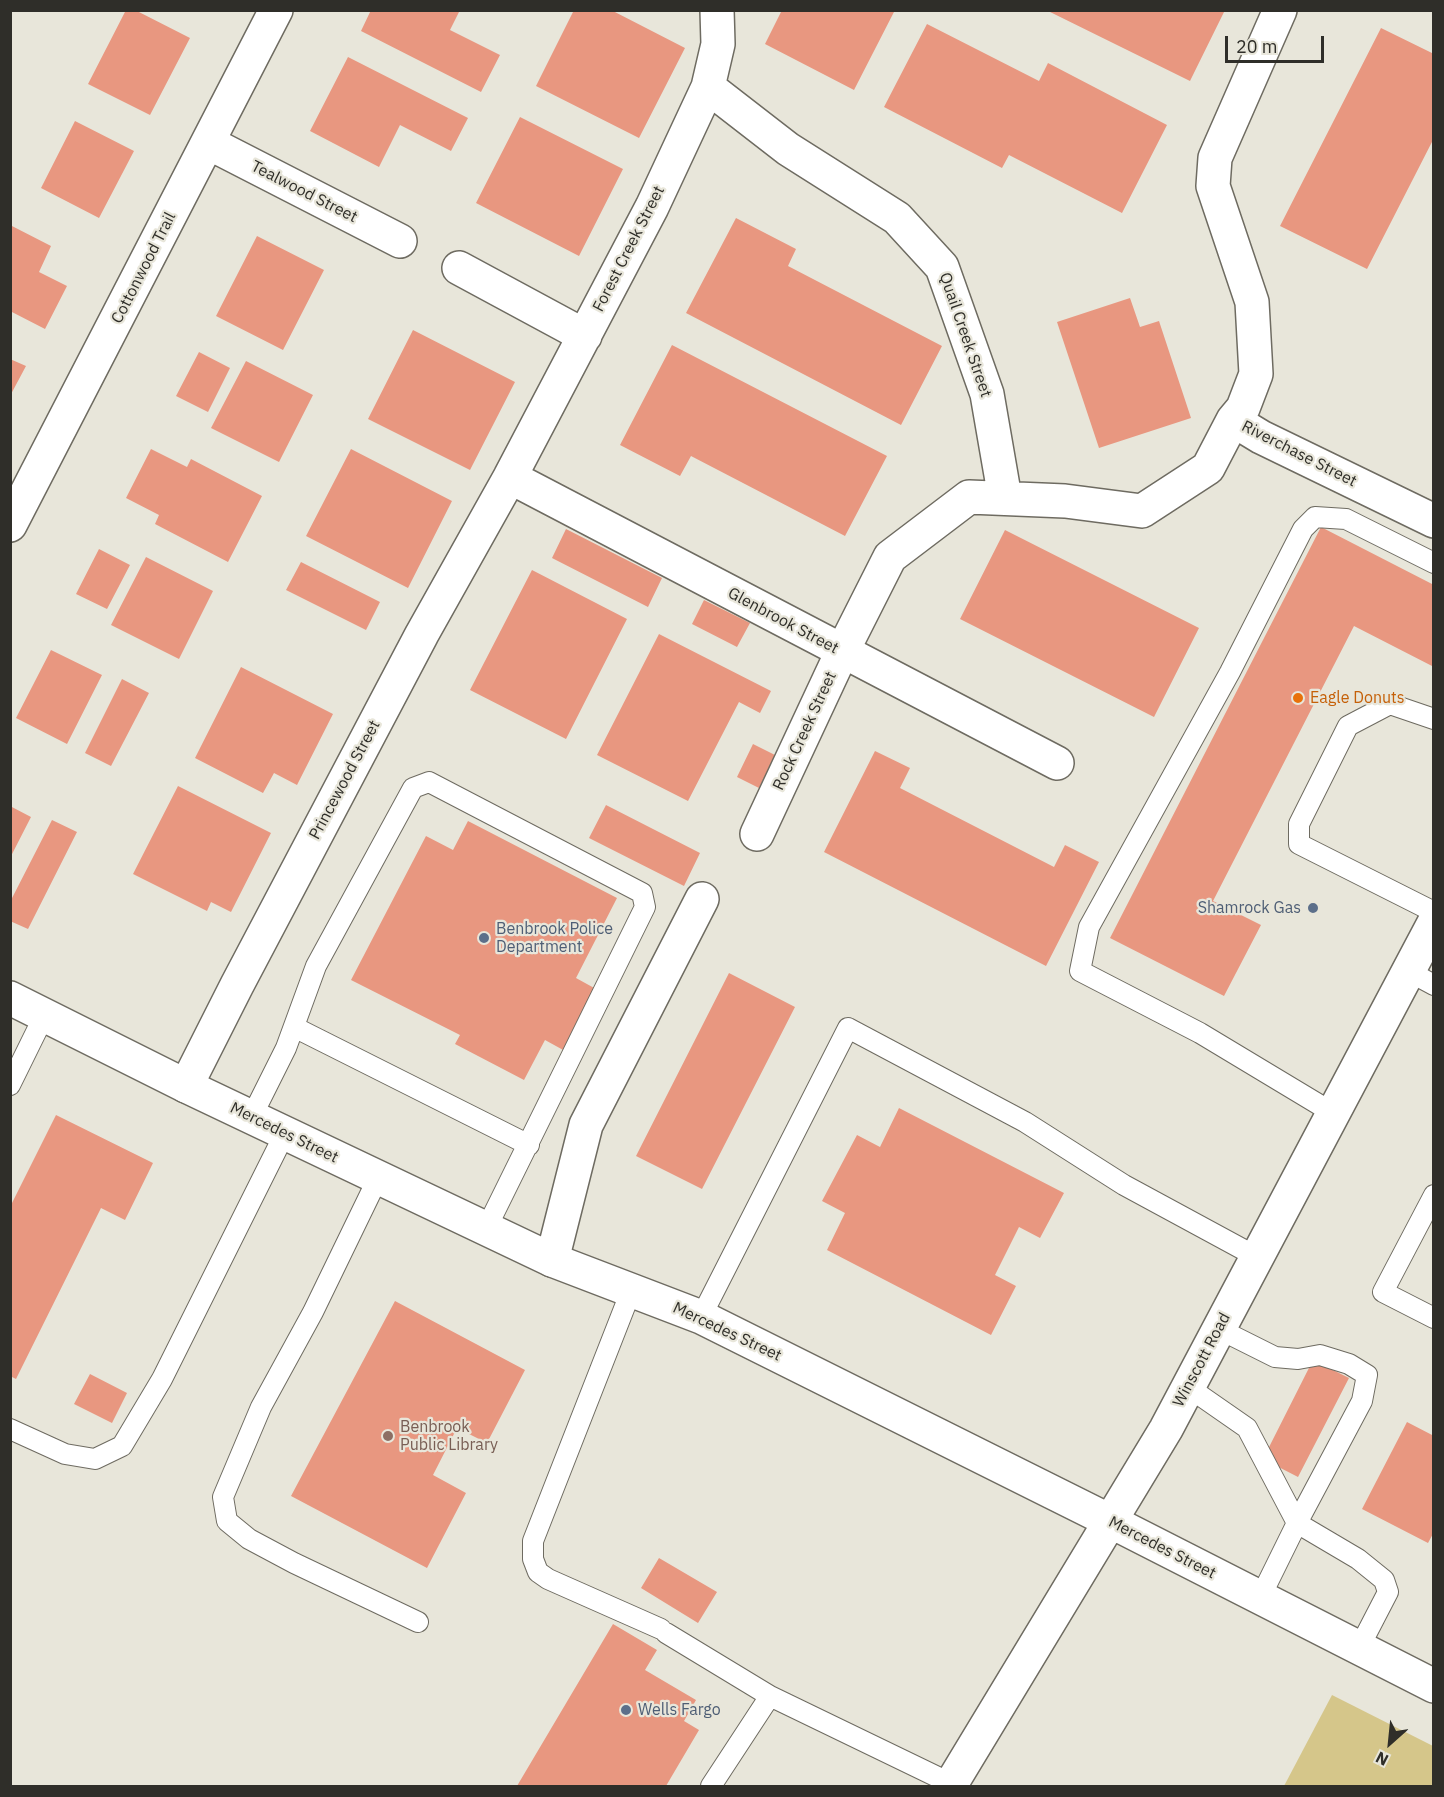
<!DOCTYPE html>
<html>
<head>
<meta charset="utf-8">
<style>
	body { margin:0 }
	#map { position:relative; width:1444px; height:1797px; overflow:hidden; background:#e8e6da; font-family:"IBM Plex Sans",sans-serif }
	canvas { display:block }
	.frame { position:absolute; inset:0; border:12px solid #2f2e29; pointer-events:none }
	.north { position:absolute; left:1360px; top:1713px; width:60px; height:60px; -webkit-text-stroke:4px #e8e6da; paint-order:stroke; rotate:207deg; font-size:16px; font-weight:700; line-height:24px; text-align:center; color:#2f2e29 }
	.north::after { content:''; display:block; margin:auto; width:21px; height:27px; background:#2f2e29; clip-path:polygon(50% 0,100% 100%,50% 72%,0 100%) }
	.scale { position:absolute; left:1225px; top:36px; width:99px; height:27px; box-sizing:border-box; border:3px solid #2f2e29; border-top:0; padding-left:8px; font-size:18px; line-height:21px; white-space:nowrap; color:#2f2e29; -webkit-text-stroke:4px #e8e6da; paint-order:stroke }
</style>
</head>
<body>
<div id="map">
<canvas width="1444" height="1797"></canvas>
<div class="frame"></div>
<div class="north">N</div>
<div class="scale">20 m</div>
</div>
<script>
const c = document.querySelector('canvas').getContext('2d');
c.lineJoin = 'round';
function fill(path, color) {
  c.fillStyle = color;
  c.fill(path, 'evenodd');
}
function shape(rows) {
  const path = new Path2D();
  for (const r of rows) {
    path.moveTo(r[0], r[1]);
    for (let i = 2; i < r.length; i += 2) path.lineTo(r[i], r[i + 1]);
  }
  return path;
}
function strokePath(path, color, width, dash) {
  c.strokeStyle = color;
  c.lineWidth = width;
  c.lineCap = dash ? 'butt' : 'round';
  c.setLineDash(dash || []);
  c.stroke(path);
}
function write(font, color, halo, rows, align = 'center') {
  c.font = font + ' "IBM Plex Sans",sans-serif';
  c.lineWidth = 4.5;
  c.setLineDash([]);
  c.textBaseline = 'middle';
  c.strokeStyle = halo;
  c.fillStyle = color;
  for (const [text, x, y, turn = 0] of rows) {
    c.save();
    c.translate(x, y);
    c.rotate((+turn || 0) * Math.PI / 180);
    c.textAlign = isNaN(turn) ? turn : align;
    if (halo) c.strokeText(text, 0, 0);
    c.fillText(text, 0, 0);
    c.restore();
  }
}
const green = shape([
	[1332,1695,1433,1746,1433,1786,1284,1786]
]);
const building = shape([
	[126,10,135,10,190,38,150,115,88,84],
	[371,10,460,10,450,30,500,55,481,92,361,31],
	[574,10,611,10,685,48,639,138,536,86],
	[782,10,895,10,854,90,765,44],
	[1046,10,1225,10,1190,81],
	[927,24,1039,81,1048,63,1167,125,1122,213,1009,155,1002,168,884,107],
	[1381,28,1434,54,1434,138,1367,269,1280,226],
	[348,57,468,118,451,151,400,125,379,167,310,131],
	[520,117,623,169,579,256,476,203],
	[75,121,134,151,99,218,41,188],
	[736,218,796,249,788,266,942,346,901,425,686,313],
	[10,225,51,246,39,272,67,286,45,329,10,311],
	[257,236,324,270,283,350,216,316],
	[1130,298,1140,327,1159,321,1191,418,1099,448,1057,322],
	[413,330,515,382,470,470,368,419],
	[672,345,887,456,845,536,691,456,680,476,620,445],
	[199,352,230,368,208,412,176,396],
	[10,359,26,366,10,396],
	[246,361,313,395,279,462,211,428],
	[151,449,187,467,191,459,262,496,228,562,155,524,159,515,126,498],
	[351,449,452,501,408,588,306,536],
	[1321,527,1434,585,1434,667,1354,626,1213,901,1261,925,1224,996,1110,938],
	[566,529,662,578,648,607,552,558],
	[1005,530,1199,628,1154,717,960,619],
	[99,549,130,565,107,609,76,594],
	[146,557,213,591,179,659,111,625],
	[301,562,380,602,366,630,286,590],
	[532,570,627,619,566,739,470,690],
	[704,600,750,623,737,647,692,624],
	[659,634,771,691,760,713,739,702,688,801,597,755],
	[51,650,102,675,67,744,16,718],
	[241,667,333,714,297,785,274,773,263,793,195,758],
	[122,679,149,693,111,766,85,753],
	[753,744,775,755,759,788,737,777],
	[875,751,910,768,900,788,1054,867,1065,845,1099,862,1046,966,824,852],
	[178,786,271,833,231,912,211,902,207,911,133,874],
	[606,805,700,853,684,886,589,838],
	[10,806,31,817,10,858],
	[52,820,77,832,28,929,10,921,10,902],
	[468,821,617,898,576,978,596,989,565,1051,545,1040,524,1080,455,1044,460,1035,351,980,426,836,453,850],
	[729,973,795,1007,702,1189,636,1156],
	[899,1108,1064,1193,1040,1238,1019,1227,995,1275,1016,1286,991,1335,827,1250,845,1213,822,1201,857,1135,880,1147],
	[56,1115,153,1163,125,1220,101,1208,16,1379,10,1376,10,1207],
	[395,1301,525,1370,487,1443,457,1428,433,1475,466,1493,427,1568,291,1496],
	[1313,1360,1349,1378,1298,1477,1263,1459],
	[90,1374,127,1393,112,1423,74,1404],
	[1407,1422,1434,1436,1434,1532,1428,1543,1362,1509],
	[659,1558,717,1592,698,1623,641,1588],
	[613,1624,657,1650,645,1670,696,1700,684,1721,699,1730,666,1786,517,1786]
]);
const lane = shape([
	[1434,719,1390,704,1348,726,1299,824,1299,844,1434,912],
	[1408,971,1434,985],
	[294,1027,529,1145],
	[10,1085,44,1016],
	[1333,1113,1200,1033,1080,971,1089,927,1230,672,1303,529,1315,517,1346,519,1434,563],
	[252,1116,286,1048,316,966,413,788,429,782,642,893,645,907,486,1229],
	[378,1178,313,1312,261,1407,223,1497,227,1521,249,1539,294,1563,418,1622],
	[1434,1195,1383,1292,1434,1318],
	[631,1291,533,1541,533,1559,538,1572,548,1579,661,1629],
	[701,1317,848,1028,1025,1122,1124,1185,1257,1257],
	[1219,1329,1275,1357,1298,1359,1320,1355,1349,1364,1367,1375,1362,1401,1297,1523],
	[1188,1387,1247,1428,1297,1523],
	[10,1429,65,1454,95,1459,122,1446,162,1379,285,1133],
	[1260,1598,1297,1523,1358,1559,1384,1580,1388,1592,1359,1648],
	[666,1633,770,1696],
	[711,1786,770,1696,952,1784]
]);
const street = shape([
	[708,87,788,149,897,218,942,267,987,394,1005,498],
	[209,143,400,241],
	[459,268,585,336],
	[1233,420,1261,437,1434,521],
	[510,477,1057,763],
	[10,525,276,10],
	[757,834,842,652,890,557,969,497,1065,501,1142,511,1208,468,1233,420,1243,408,1256,374,1252,302,1213,186,1215,158,1280,10],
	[186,1086,237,985,422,634,510,477,652,207,708,87,718,44,717,10],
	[552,1260,586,1125,702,899]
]);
const secondary = shape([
	[10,998,186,1086,552,1260,701,1317,1110,1521,1434,1686],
	[950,1786,1166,1429,1434,923]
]);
const markers = [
	[1298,698,6,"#e8710a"],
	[1313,908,6,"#5c6f8a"],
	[484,938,6,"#5c6f8a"],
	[388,1436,6,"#8d6e63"],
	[626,1710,6,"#5c6f8a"]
];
const streetNames = [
	["Tealwood Street",304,192,27],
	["Forest Creek Street",629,249,-63],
	["Cottonwood Trail",144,268,-63],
	["Quail Creek Street",965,335,71],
	["Riverchase Street",1299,454,27],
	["Glenbrook Street",783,621,28],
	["Rock Creek Street",805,731,-65],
	["Princewood Street",345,780,-62],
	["Mercedes Street",284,1133,26],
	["Mercedes Street",727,1332,25],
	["Winscott Road",1202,1360,-62],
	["Mercedes Street",1162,1548,27]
];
const foodNames = [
	["Eagle Donuts",1310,698]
];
const serviceNames = [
	["Shamrock Gas",1301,908,"right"],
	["Benbrook Police",496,929],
	["Department",496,947],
	["Wells Fargo",638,1710]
];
const educationNames = [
	["Benbrook",400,1427],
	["Public Library",400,1445]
];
fill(green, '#d5c68a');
fill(building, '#e89780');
strokePath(lane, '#6e6b61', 22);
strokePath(street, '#6e6b61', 36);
strokePath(secondary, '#6e6b61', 36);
strokePath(lane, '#fff', 20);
strokePath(street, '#fff', 33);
strokePath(secondary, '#fff', 33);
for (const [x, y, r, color] of markers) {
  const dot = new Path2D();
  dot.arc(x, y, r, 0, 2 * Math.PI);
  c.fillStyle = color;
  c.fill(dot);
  strokePath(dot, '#e8e6da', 2);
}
write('16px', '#2f2e29', '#e8e6da', streetNames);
write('16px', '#c56008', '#e8e6da', foodNames, 'left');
write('16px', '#4e5e75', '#e8e6da', serviceNames, 'left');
write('16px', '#785e54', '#e8e6da', educationNames, 'left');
</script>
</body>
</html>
